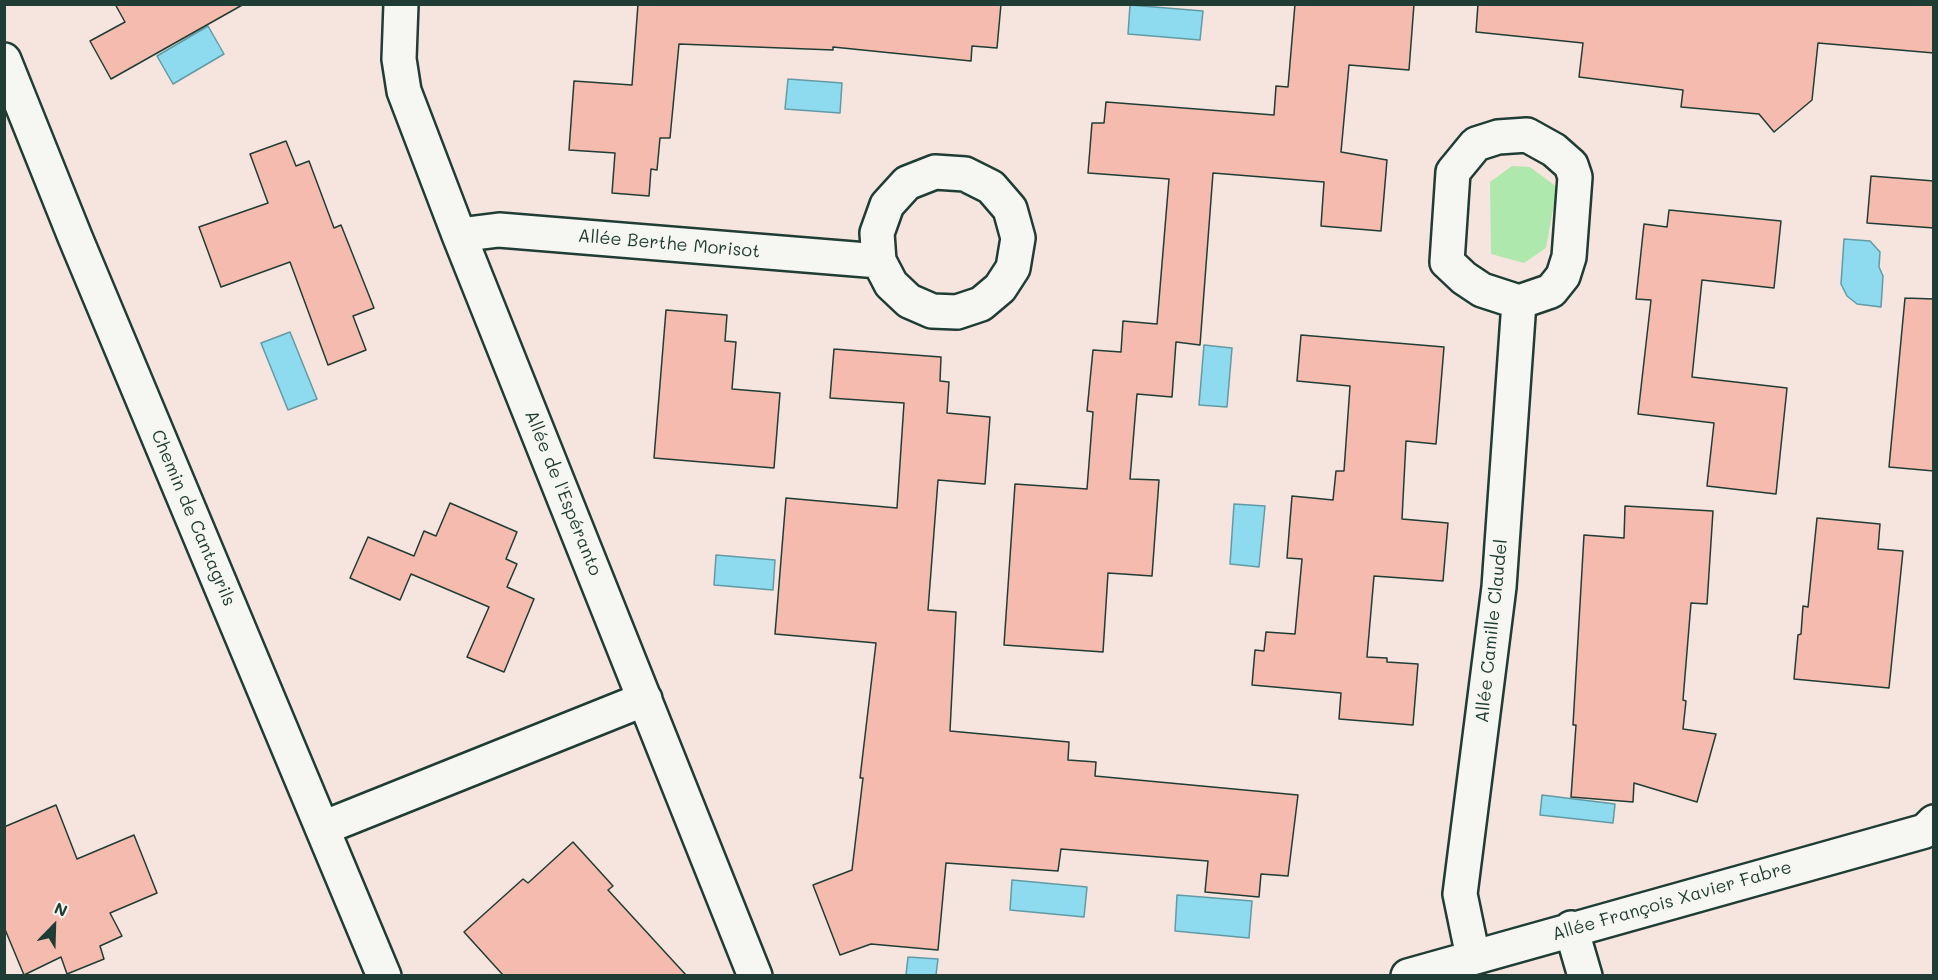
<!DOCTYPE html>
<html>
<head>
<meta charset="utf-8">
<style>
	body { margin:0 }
	#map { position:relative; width:1938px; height:980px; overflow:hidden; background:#f6e4de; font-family:Mali,sans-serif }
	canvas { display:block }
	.frame { position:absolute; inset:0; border:6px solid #1f3d34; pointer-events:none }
	.north { position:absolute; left:24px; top:896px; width:60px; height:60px; -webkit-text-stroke:4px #f6f6f2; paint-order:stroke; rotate:23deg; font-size:16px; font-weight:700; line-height:24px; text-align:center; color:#1f3d34 }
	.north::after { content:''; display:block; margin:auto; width:21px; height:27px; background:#1f3d34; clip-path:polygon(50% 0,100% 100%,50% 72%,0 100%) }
</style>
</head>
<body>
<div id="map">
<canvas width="1938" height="980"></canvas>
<div class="frame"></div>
<div class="north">N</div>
</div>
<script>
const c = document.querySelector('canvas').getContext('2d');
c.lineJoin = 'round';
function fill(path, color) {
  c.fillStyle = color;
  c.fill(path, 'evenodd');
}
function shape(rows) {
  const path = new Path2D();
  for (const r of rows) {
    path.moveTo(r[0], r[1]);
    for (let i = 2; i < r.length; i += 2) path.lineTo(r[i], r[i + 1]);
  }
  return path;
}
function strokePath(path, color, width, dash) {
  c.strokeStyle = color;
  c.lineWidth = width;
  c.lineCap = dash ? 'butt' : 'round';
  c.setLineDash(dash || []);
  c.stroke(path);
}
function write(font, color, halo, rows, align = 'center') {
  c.font = font + ' Mali,sans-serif';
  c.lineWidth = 4.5;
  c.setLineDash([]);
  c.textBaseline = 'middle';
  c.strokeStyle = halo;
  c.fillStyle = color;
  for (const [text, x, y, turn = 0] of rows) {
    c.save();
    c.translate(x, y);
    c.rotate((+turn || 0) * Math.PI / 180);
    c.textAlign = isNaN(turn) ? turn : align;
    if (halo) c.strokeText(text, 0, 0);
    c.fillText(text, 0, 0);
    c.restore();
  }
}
const green = shape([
	[1512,166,1530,167,1557,187,1546,248,1524,263,1491,254,1490,182]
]);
const water = shape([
	[1130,5,1203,11,1200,40,1128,34,1130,5],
	[208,26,224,54,173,84,157,56,208,26],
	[788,79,842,83,840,113,785,109,788,79],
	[1844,239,1870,241,1880,252,1879,267,1883,276,1881,307,1857,304,1847,296,1841,284,1844,239],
	[290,332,317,399,288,410,261,343,290,332],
	[1204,345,1232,348,1227,407,1199,405,1204,345],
	[1234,504,1265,506,1259,567,1230,564,1234,504],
	[716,555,775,560,773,590,714,585,716,555],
	[1542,795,1615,804,1613,823,1540,815,1542,795],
	[1012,880,1087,887,1084,917,1010,910,1012,880],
	[1177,895,1252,901,1249,938,1175,931,1177,895],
	[908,957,938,959,936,975,906,975,908,957]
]);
const building = shape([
	[115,4,244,4,111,79,90,41,125,22,115,4],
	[638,4,1001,4,997,48,972,46,971,61,833,47,833,50,679,44,670,138,660,138,657,170,651,169,649,196,612,193,615,153,569,150,574,81,632,85,638,4],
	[1295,4,1414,4,1409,70,1349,65,1341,152,1387,160,1381,231,1321,226,1324,182,1213,173,1200,345,1176,342,1172,397,1137,394,1130,479,1159,480,1152,576,1108,573,1103,652,1004,645,1015,484,1087,489,1093,412,1087,411,1093,350,1121,352,1123,321,1157,324,1169,179,1088,173,1092,123,1104,123,1106,102,1274,115,1276,86,1288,87,1295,4],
	[1478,4,1934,4,1934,53,1818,43,1812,100,1774,132,1759,114,1681,107,1683,90,1579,77,1583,43,1476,32,1478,4],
	[286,141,296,166,309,161,334,228,341,225,374,308,353,316,366,350,328,365,290,262,221,287,199,227,268,203,250,154,286,141],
	[1871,176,1934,181,1934,228,1867,223,1871,176],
	[1669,210,1781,221,1774,288,1702,280,1692,377,1787,388,1776,494,1707,486,1714,423,1638,414,1651,300,1636,299,1644,224,1667,227,1669,210],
	[1905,298,1934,299,1934,471,1889,467,1905,298],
	[666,310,727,315,725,341,736,342,732,389,780,393,774,468,654,458,666,310],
	[1301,335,1444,347,1436,444,1406,441,1402,519,1448,523,1443,581,1374,576,1367,657,1387,658,1387,662,1418,664,1413,725,1339,719,1341,693,1252,685,1255,650,1264,651,1266,632,1295,634,1302,559,1287,558,1292,496,1333,500,1336,471,1344,471,1350,386,1297,381,1301,335],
	[834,349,941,357,940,381,949,382,947,413,990,417,985,484,938,480,928,610,956,612,950,731,1069,742,1068,760,1096,762,1095,776,1298,795,1288,876,1261,874,1259,897,1205,892,1208,861,1061,849,1058,871,946,863,938,950,871,944,840,955,813,885,852,870,863,778,860,778,876,643,775,634,786,498,897,508,904,403,830,398,834,349],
	[450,503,517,532,506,559,517,564,507,587,534,599,504,672,467,657,489,607,411,574,400,600,350,578,368,537,414,556,424,531,436,536,450,503],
	[1625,506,1713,511,1707,604,1691,603,1683,700,1686,701,1683,729,1716,734,1697,802,1634,783,1633,802,1571,797,1576,725,1573,725,1584,535,1624,538,1625,506],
	[1817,518,1880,524,1878,549,1903,551,1889,688,1794,679,1798,635,1801,634,1803,606,1808,607,1817,518],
	[56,805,77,859,134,835,157,893,110,913,122,936,100,946,104,959,67,974,61,957,24,975,4,927,4,827,56,805],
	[573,842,613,886,608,890,686,975,503,975,464,932,523,879,528,883,573,842]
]);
const street = shape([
	[401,4,399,59,404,91,459,235,755,976],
	[4,60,75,237,384,976],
	[459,235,499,230,879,261,891,284,909,301,932,311,957,312,981,304,1000,288,1013,268,1018,238,1010,209,991,187,965,174,935,172,907,183,887,205,877,233,879,261],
	[323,828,645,699],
	[1571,928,1585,976],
	[1473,957,1460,894,1499,587,1519,302,1551,291,1563,276,1569,257,1575,177,1571,165,1554,150,1527,135,1498,137,1476,144,1453,172,1447,262,1464,278,1482,290,1519,302],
	[1408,976,1925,831,1934,822]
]);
const streetNames = [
	["Allée Berthe Morisot",669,244,5],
	["Allée de l'Espéranto",563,493,68],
	["Chemin de Cantagrils",193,518,67],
	["Allée Camille Claudel",1492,631,-84],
	["Allée François Xavier Fabre",1672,901,-16]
];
fill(green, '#afe8ac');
fill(water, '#8edaef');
strokePath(water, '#629ba4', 1.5);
fill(building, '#f5bbae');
strokePath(building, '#1f3d34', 1.5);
strokePath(street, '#1f3d34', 38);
strokePath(street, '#f6f6f2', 33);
write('18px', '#1f3d34', '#f6f6f2', streetNames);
</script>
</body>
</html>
